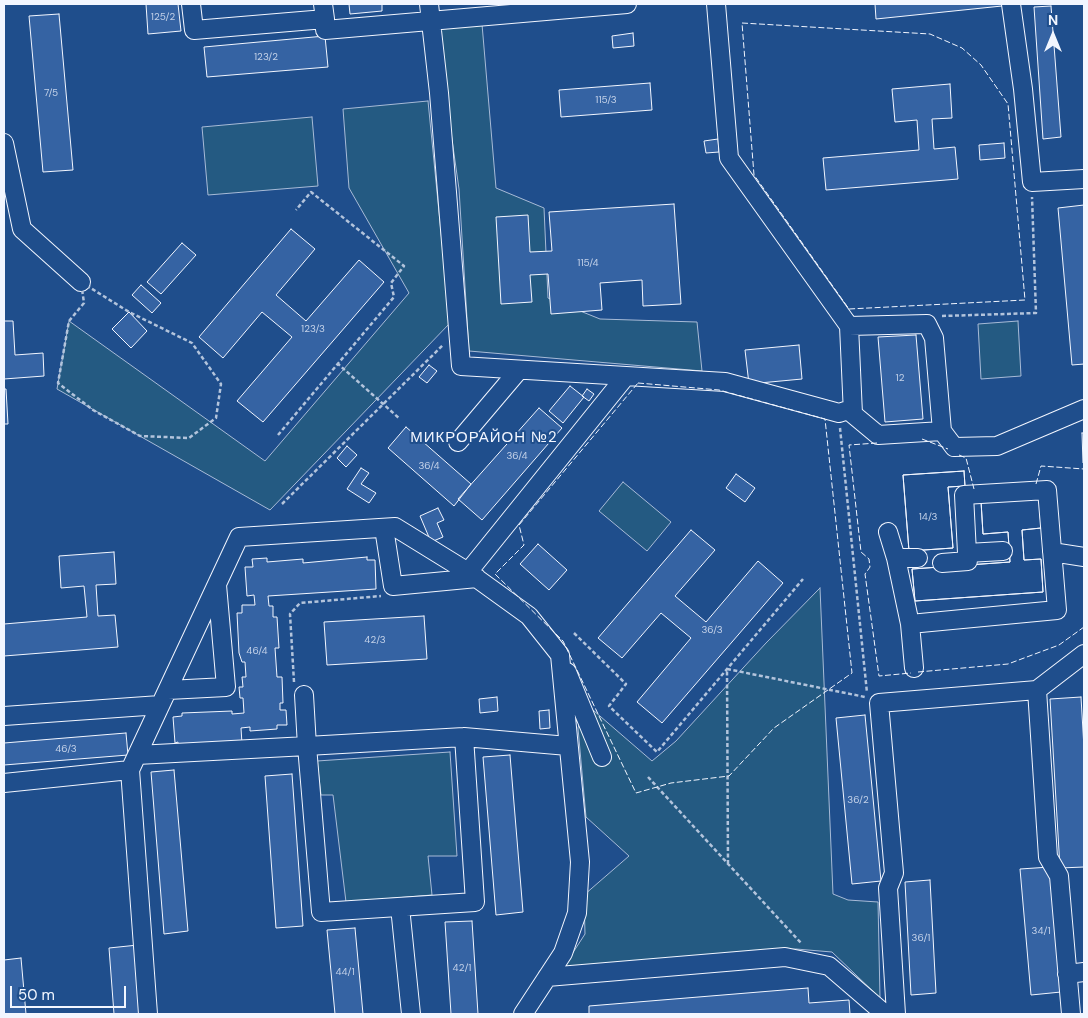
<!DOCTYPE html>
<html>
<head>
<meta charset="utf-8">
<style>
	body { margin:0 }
	#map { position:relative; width:1088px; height:1018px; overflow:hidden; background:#1f4e8c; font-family:"DM Sans",sans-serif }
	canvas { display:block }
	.frame { position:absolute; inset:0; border:5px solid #f2f6ff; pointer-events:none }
	.north { position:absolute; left:1028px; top:10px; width:50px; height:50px; -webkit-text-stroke:4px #1f4e8c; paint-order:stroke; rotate:0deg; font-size:14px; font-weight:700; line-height:20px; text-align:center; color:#f2f6ff }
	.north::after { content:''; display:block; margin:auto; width:18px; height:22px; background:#f2f6ff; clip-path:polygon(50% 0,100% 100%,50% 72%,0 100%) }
	.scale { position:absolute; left:10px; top:986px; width:116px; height:22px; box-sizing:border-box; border:2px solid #f2f6ff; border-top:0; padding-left:6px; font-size:15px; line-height:18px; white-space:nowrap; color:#f2f6ff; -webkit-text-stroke:4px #1f4e8c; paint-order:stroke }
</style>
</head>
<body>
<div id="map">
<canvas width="1088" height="1018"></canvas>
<div class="frame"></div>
<div class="north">N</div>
<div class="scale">50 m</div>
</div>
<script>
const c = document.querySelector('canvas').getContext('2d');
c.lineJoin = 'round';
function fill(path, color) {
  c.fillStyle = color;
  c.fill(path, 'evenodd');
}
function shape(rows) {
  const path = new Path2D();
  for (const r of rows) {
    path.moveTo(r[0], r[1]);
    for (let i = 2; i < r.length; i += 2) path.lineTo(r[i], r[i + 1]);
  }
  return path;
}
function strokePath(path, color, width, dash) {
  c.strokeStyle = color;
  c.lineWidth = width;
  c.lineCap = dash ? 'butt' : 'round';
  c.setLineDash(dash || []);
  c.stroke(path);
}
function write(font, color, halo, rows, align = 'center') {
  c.font = font + ' "DM Sans",sans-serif';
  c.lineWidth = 4;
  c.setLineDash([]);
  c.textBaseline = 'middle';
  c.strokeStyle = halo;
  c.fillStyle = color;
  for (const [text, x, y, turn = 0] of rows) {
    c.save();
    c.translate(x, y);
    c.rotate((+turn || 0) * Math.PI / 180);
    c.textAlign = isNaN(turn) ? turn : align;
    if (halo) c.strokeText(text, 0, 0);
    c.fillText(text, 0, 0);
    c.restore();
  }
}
const green = shape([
	[482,24,496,188,544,208,548,298,600,319,697,322,702,371,469,351,459,189,436,27,482,24],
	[428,101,450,323,270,510,57,389,69,321,265,461,409,293,349,188,343,109,428,101],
	[312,117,318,186,208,195,202,127,312,117],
	[1018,321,1021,376,981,379,978,324,1018,321],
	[623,482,671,522,647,551,599,511,623,482],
	[820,588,833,894,848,900,878,902,880,998,832,952,796,949,563,968,585,934,584,895,629,856,586,817,578,728,586,704,652,761,676,741,766,643,820,588],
	[450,752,457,856,428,856,432,895,346,902,333,795,321,795,317,761,450,752]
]);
const building = shape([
	[146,4,178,4,181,31,148,34,146,4],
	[349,4,382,4,382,11,350,14,349,4],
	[875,4,1002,4,1002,6,876,19,875,4],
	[1051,6,1061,137,1043,139,1034,7,1051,6],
	[59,14,73,170,43,172,29,16,59,14],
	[633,33,634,46,613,48,612,36,633,33],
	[325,36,328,67,207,77,204,47,325,36],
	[650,83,652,110,561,117,559,90,650,83],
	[950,84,952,118,932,119,934,149,955,147,958,179,826,190,823,158,919,150,917,120,895,122,892,89,950,84],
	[718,139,719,152,706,153,704,141,718,139],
	[1004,143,1005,158,980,160,979,145,1004,143],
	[674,204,681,304,643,306,642,280,600,283,602,310,551,314,548,274,530,275,532,302,501,304,496,217,528,215,530,252,552,251,549,212,674,204],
	[1084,205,1084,364,1072,365,1058,208,1084,205],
	[291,229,315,249,276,295,306,321,359,260,384,282,263,422,237,401,292,337,262,312,223,358,199,337,291,229],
	[182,243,196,255,161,294,147,282,182,243],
	[141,285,161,303,152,313,132,295,141,285],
	[129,312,147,331,131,348,112,329,129,312],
	[4,321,13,321,15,355,43,353,44,376,4,379,4,321],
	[916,335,923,419,885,422,878,337,916,335],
	[799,345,802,379,749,384,745,350,799,345],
	[429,365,437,371,427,383,419,377,429,365],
	[570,386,584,397,563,423,549,411,570,386],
	[4,389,6,389,8,424,4,424,4,389],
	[587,389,594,394,589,401,582,396,587,389],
	[539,408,562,428,482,520,458,499,539,408],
	[406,427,471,484,454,506,388,448,406,427],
	[1082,433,1084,433,1084,463,1083,463,1082,433],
	[347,446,357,455,346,467,337,458,347,446],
	[361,468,369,473,361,484,376,493,369,503,347,489,361,468],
	[964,471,965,486,948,487,953,548,909,551,903,475,964,471],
	[964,471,965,486,948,487,953,548,909,551,903,475,964,471],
	[736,474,755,488,745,502,726,488,736,474],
	[1039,497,1041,528,1022,530,1024,560,1041,559,1043,592,915,601,912,569,1010,562,1008,532,983,534,981,501,1039,497],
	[1039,497,1041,528,1022,530,1024,560,1041,559,1043,592,915,601,912,569,1010,562,1008,532,983,534,981,501,1039,497],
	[438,508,444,520,437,523,443,537,431,542,420,516,438,508],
	[691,530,715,550,675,596,706,622,758,561,783,583,662,723,637,702,691,638,661,613,622,658,598,638,691,530],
	[538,544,567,570,549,590,520,564,538,544],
	[114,552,116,584,96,585,98,616,115,615,118,647,4,656,4,624,87,617,84,586,61,588,59,556,114,552],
	[367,557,367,560,375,560,376,589,268,596,269,606,273,606,273,617,277,617,279,648,275,648,277,677,282,677,283,703,280,703,280,710,286,710,287,725,277,725,277,729,250,731,250,727,241,728,242,744,178,748,178,742,175,743,173,717,182,716,182,713,232,711,232,714,244,713,243,698,240,698,239,687,243,687,242,677,246,677,245,662,242,662,239,653,237,613,242,613,242,605,255,605,254,595,247,596,245,567,253,567,252,559,267,558,267,562,303,559,303,563,367,557],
	[424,616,427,659,327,665,324,622,424,616],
	[497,697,498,711,480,713,479,699,497,697],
	[1081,697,1084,748,1084,867,1060,868,1050,699,1081,697],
	[549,710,550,728,540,729,539,711,549,710],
	[865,715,881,881,852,884,836,718,865,715],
	[126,733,128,755,4,765,4,743,126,733],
	[510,755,523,912,496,915,483,757,510,755],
	[174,770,188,931,164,934,151,772,174,770],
	[292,774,303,926,276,928,265,776,292,774],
	[1050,867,1061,992,1031,995,1020,869,1050,867],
	[930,880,936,993,911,995,905,882,930,880],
	[472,921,478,1014,451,1014,445,922,472,921],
	[355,928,363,1014,335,1014,327,930,355,928],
	[138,945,143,1014,114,1014,109,948,138,945],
	[21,958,26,1014,4,1014,4,960,21,958],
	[808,988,809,1003,849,1000,850,1014,589,1014,589,1006,808,988]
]);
const path = shape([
	[81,282,129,312,192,343,221,384,216,418,189,438,140,436,93,410,58,383,69,321,84,303,81,282],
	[942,316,1036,313,1032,197],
	[337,363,400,419],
	[840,428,867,693],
	[278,435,394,297,391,283,404,266,311,192,296,210],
	[282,504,443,345],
	[574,633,626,684,609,706,657,752,803,579],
	[294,682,290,614,300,603,381,596],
	[648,777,801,943],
	[728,864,727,669,865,697]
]);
const minor = shape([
	[191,4,194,30,325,19,323,4],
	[429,4,439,93,461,366,725,382,839,413,848,410,878,435,942,431],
	[716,4,729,158,849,326,927,324,934,338,942,431,954,447,997,446,1084,409],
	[1011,4,1023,89,1032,182,1084,179],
	[325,19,325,30,627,4],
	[4,143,22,229,81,282],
	[849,326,853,414],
	[458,442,519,370],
	[384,528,393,586,477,578],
	[888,532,896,558],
	[1052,552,1084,557],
	[942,563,968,561,967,553],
	[468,572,626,376],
	[910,624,1057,610,1047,490,964,495,967,553,1003,551],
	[914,668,910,624,896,558,918,558],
	[567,672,602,757],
	[168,690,226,687,217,585],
	[1037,690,1048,857,1059,876,1071,1014],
	[4,716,160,705],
	[464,737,307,746,321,912,475,902,464,737,568,746],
	[137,755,307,746,304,695],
	[4,783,130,770],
	[400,907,411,1014],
	[1067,974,1084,972],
	[547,977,785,957,829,966,885,1014],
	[148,1014,130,770,239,537,395,527,468,572,529,616,560,655,580,862,577,913,563,953,523,1014],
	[896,1014,888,888,894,873,879,703,1037,690,1084,654]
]);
const fence = shape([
	[742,23,930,34,962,48,981,65,1008,104,1025,300,849,309,754,175,742,23],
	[638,383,719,390,825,419,852,673,774,728,729,776,671,783,636,793,563,641,495,574,524,545,519,525,638,383],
	[922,439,948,449],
	[877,443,849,445,861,552,869,559,870,567,865,574,879,676,911,673],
	[959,455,966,458,974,489],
	[1036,484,1041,466,1084,469],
	[918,672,1008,664,1059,645,1084,627]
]);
const numberNames = [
	["125/2",163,17],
	["123/2",266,57],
	["7/5",51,93],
	["115/3",606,100],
	["115/4",588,263],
	["123/3",313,329],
	["12",900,378],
	["36/4",517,456],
	["36/4",429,466],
	["14/3",928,517],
	["36/3",712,630],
	["42/3",375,640],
	["46/4",257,651],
	["46/3",66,749],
	["36/2",858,800],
	["34/1",1041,931],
	["36/1",921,938],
	["42/1",462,968],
	["44/1",345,972]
];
const quarterNames = [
	["МИКРОРАЙОН №2",484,438]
];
fill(green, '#245a82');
strokePath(green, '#a8bbd7', 1);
fill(building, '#3563a3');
strokePath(building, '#f2f6ff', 1);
strokePath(minor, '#f2f6ff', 20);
strokePath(path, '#b3c4dc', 2.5, [4, 2.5]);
strokePath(minor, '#1f4e8c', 18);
strokePath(fence, '#f2f6ff', 1, [6, 2.5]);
write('10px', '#c3d1e8', null, numberNames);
c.letterSpacing = '1px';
write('15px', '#f2f6ff', '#1f4e8c', quarterNames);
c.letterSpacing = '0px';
</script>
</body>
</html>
